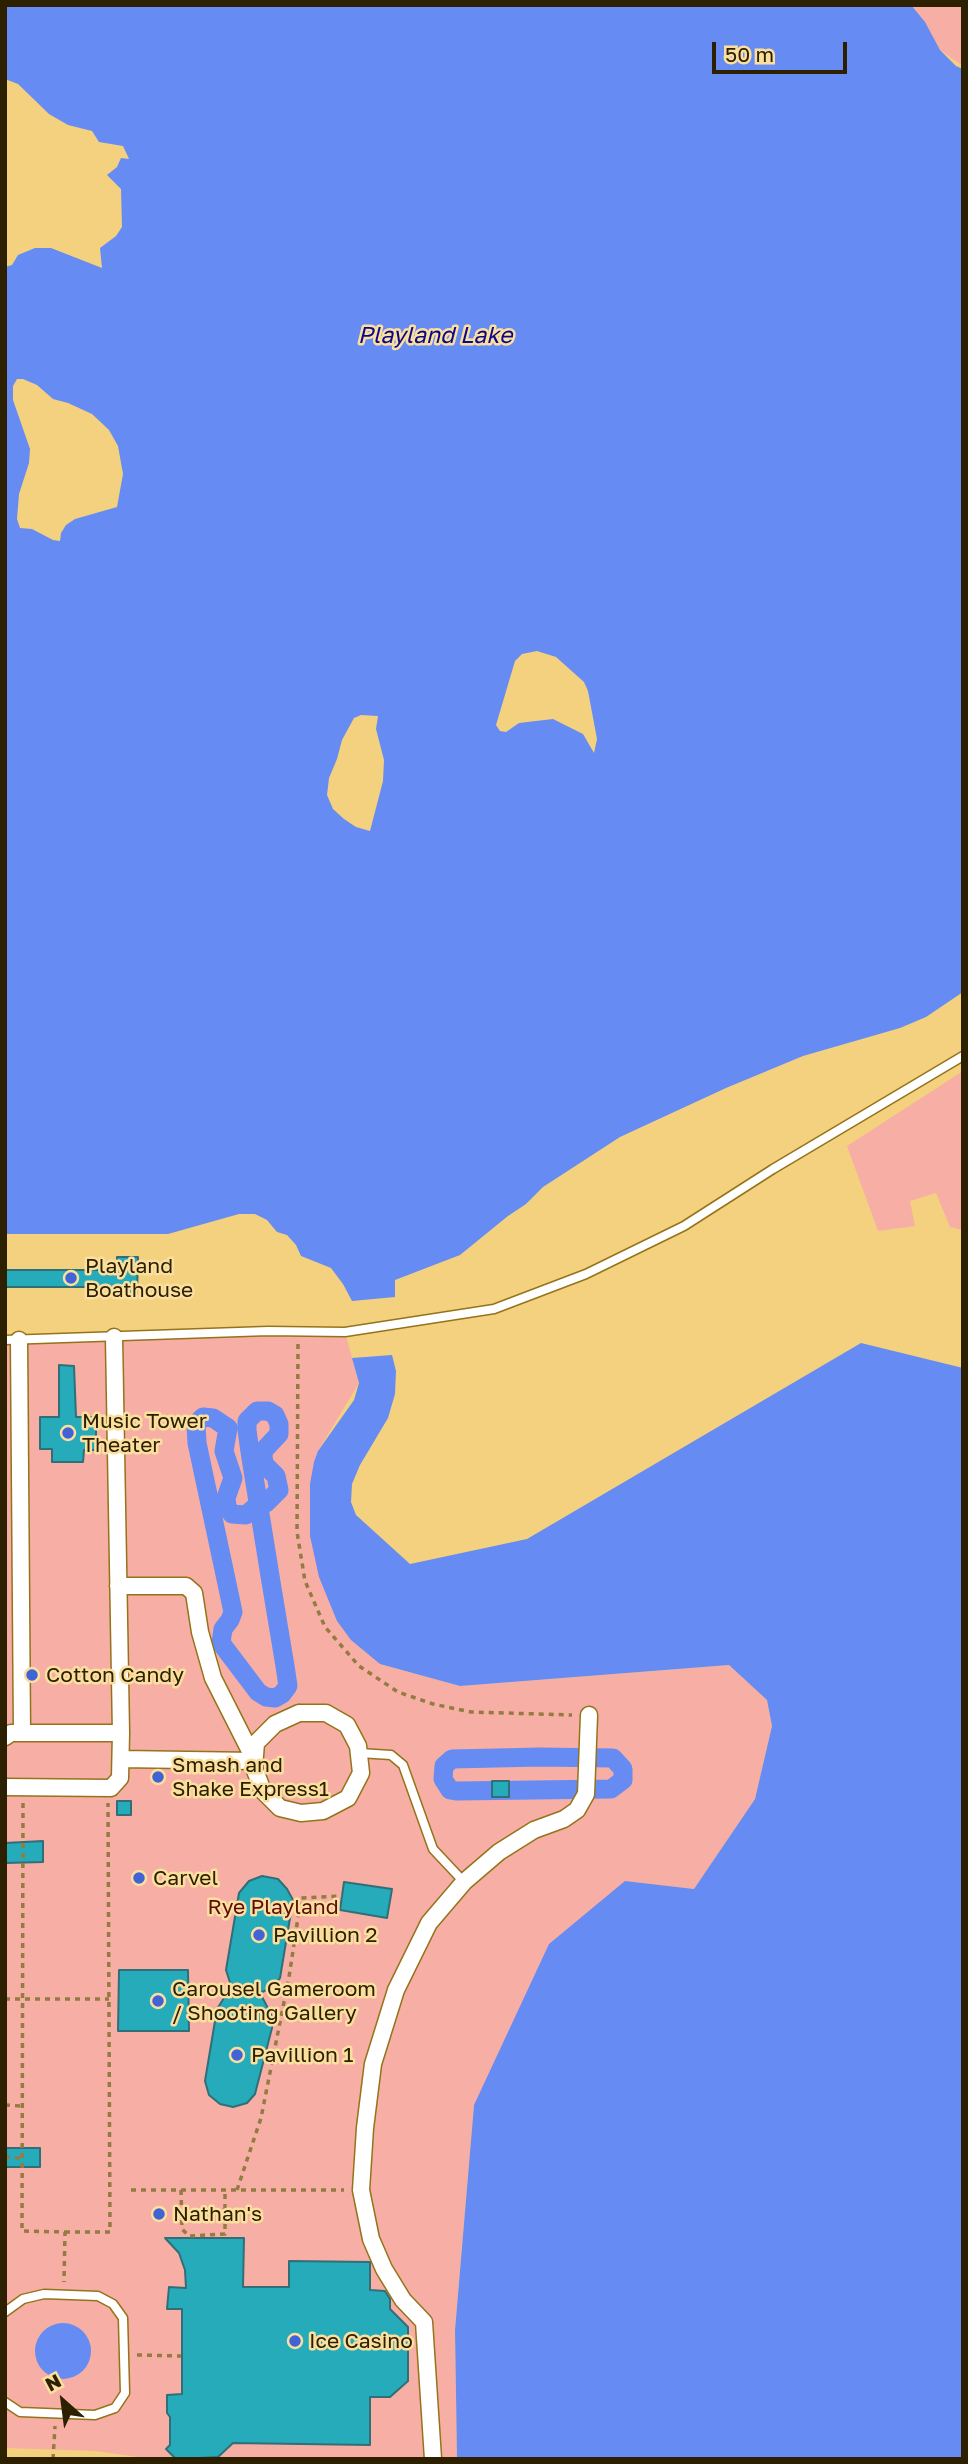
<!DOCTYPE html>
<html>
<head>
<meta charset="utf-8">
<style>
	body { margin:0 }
	#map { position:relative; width:968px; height:2464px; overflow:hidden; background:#f4d17e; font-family:"Golos Text",sans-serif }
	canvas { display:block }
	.frame { position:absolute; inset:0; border:7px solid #2d2000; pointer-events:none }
	.north { position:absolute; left:28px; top:2366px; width:70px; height:70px; -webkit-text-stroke:5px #fbdf9f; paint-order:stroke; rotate:332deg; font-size:19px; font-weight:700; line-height:28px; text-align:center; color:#2d2000 }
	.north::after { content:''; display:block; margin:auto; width:24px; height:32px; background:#2d2000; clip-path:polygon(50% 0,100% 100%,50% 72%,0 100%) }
	.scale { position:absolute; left:712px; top:42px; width:135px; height:32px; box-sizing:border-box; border:4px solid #2d2000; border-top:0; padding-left:9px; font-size:21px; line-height:24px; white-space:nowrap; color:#2d2000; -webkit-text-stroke:5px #fbdf9f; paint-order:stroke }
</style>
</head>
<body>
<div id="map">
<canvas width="968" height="2464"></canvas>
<div class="frame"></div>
<div class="north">N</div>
<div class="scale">50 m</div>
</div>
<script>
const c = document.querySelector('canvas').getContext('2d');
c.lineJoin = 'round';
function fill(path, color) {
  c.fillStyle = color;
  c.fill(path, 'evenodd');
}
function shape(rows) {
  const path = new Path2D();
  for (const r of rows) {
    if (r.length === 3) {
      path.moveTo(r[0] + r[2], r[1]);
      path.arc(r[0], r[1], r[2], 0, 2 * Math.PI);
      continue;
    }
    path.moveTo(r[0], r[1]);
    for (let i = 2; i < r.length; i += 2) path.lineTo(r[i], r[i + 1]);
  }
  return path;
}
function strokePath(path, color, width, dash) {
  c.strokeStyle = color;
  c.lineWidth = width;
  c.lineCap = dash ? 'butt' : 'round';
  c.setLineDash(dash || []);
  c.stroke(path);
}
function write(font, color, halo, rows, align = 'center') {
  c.font = font + ' "Golos Text",sans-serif';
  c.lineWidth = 5;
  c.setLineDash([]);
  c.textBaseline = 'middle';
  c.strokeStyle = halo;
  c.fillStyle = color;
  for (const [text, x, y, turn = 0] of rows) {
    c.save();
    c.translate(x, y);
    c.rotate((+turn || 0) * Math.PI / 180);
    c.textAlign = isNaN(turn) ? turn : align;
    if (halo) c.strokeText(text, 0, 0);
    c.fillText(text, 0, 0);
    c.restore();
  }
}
const green = shape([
	[910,5,963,5,963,66,940,50],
	[963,1071,963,1230,950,1227,936,1193,910,1201,915,1226,878,1231,847,1146],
	[345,1332,359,1383,318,1451,337,1621,380,1664,460,1686,729,1665,767,1700,772,1726,755,1799,694,1889,625,1881,474,2105,455,2330,457,2459,153,2459,95,2451,5,2448,5,1337]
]);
const water = shape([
	[5,5,911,5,925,22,940,50,956,66,963,69,963,992,926,1017,900,1028,803,1056,726,1088,620,1137,543,1187,526,1204,508,1216,460,1255,395,1280,395,1297,352,1301,343,1284,331,1268,301,1256,296,1245,287,1235,277,1232,267,1220,255,1214,239,1214,168,1234,5,1234,5,267,12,265,18,255,35,248,51,248,102,268,100,248,116,236,122,227,121,189,107,175,117,167,121,158,129,159,123,146,99,142,92,131,68,125,49,114,18,84,5,79],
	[17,379,23,379,37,385,53,399,68,403,92,414,109,430,118,446,123,474,117,507,75,519,66,525,61,533,60,541,53,540,32,529,20,528,17,519,19,494,29,463,30,449,13,400,13,386],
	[537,651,556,657,584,682,588,691,597,739,594,753,583,734,553,719,519,723,506,732,500,731,496,725,515,661,522,654],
	[361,715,378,716,376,729,384,760,383,781,370,831,356,827,344,819,333,809,327,795,329,778,337,759,342,740,354,718],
	[861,1343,963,1368,963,2459,457,2459,455,2330,474,2105,549,1944,625,1881,694,1889,755,1799,772,1726,767,1700,729,1665,460,1686,380,1664,351,1640,337,1621,319,1577,310,1536,310,1484,314,1462,318,1451,354,1400,359,1383,352,1358,392,1355,396,1371,395,1394,388,1418,360,1465,352,1484,351,1502,356,1515,410,1564,527,1539],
	[63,2351,28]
]);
const canal = shape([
	[197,1443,196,1424,203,1417,213,1418,228,1428,224,1451,233,1478,226,1498,227,1507,232,1514,246,1515,255,1507,266,1503,279,1490,276,1476,264,1464,263,1456,264,1450,279,1434,279,1424,275,1415,268,1411,257,1411,247,1421,247,1430,250,1452,271,1582,285,1666,288,1686,282,1694,275,1698,266,1697,258,1692,221,1643,223,1629,230,1620,233,1612,197,1443],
	[541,1757,613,1758,623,1769,623,1780,611,1789,456,1791,450,1790,443,1779,444,1766,452,1759,541,1757]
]);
const building = shape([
	[117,1257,138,1257,137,1294,119,1294,119,1287,5,1287,5,1270,117,1270,117,1257],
	[59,1365,74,1366,76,1417,96,1417,96,1450,84,1450,83,1462,52,1462,52,1449,40,1449,40,1417,59,1417,59,1365],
	[492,1781,509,1781,509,1797,492,1797,492,1781],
	[117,1801,131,1801,131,1815,117,1815,117,1801],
	[43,1841,43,1862,5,1863,5,1843,43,1841],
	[262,1876,278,1879,287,1889,293,1900,280,1978,271,1988,260,1993,272,2016,272,2028,255,2094,247,2103,233,2107,220,2104,209,2095,205,2081,217,2009,224,1998,234,1995,226,1970,239,1893,249,1881,262,1876],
	[344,1882,392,1889,387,1918,340,1910,344,1882],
	[119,1970,188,1970,189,2031,118,2031,119,1970],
	[5,2148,40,2148,40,2167,5,2167,5,2148],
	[165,2238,244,2238,243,2287,289,2287,289,2261,370,2262,370,2290,385,2291,390,2299,390,2309,408,2327,408,2381,390,2397,370,2397,370,2445,233,2443,218,2457,181,2459,176,2459,166,2449,170,2445,170,2417,167,2413,167,2395,182,2394,182,2309,167,2309,169,2287,186,2288,185,2270,179,2253,165,2238]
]);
const path = shape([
	[298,1344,297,1532,305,1581,325,1627,359,1666,398,1692,433,1704,471,1712,572,1715],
	[23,1803,22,2231,65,2232,64,2282],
	[5,1999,109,1999],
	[5,2105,21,2106],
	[5,2157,21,2158],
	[131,2190,344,2190],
	[181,2190,182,2229,189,2236,225,2234,225,2190],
	[237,2190,261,2118,289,1977,301,1898,342,1896],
	[65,2232,110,2232,108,1803],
	[137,2355,181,2356],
	[53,2459,55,2426]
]);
const lane = shape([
	[5,1340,268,1331,345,1332,494,1309,586,1274,684,1226,773,1169,963,1056],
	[359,1753,391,1755,403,1765,433,1849,464,1882],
	[5,2312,23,2299,44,2294,98,2296,113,2304,123,2318,125,2393,115,2408,95,2415,20,2412,5,2402]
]);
const street = shape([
	[114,1337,121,1733],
	[19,1340,22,1733],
	[118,1586,186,1586,194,1593,200,1632,213,1678,255,1761,121,1759],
	[299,1713,326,1713,347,1725,358,1746,361,1773,348,1798,323,1811,301,1813,280,1808,263,1791,254,1768,256,1743,275,1724,299,1713],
	[5,1737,11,1733,121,1733,120,1778,111,1788,5,1787],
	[433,2459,424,2322,403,2300,384,2269,371,2239,361,2190,365,2128,373,2064,396,1990,429,1923,464,1882,499,1852,534,1830,564,1819,577,1810,586,1794,589,1715]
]);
const markers = [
	[71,1278,7,"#4063d5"],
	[68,1433,7,"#4063d5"],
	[32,1675,7,"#4063d5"],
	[158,1777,7,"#4063d5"],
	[139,1878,7,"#4063d5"],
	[259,1935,7,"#4063d5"],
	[158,2001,7,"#4063d5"],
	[237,2055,7,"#4063d5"],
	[159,2214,7,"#4063d5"],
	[295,2341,7,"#4063d5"]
];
const poiNames = [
	["Playland",85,1266],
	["Boathouse",85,1290],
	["Music Tower",82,1421],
	["Theater",82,1445],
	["Cotton Candy",46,1675],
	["Smash and",172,1765],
	["Shake Express1",172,1789],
	["Carvel",153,1878],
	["Pavillion 2",273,1935],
	["Carousel Gameroom",172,1989],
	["/ Shooting Gallery",172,2013],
	["Pavillion 1",251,2055],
	["Nathan's",173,2214],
	["Ice Casino",309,2341]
];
const parkNames = [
	["Rye Playland",273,1907]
];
const waterNames = [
	["Playland Lake",435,336]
];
fill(green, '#f7aea5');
fill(water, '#668bf2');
strokePath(canal, '#668bf2', 19);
fill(building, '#26abbb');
strokePath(building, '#306f77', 2);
strokePath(lane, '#947319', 11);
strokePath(street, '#947319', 19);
strokePath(path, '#947b41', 3.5, [5, 5]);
strokePath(lane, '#fff', 8);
strokePath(street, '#fff', 16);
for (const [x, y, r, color] of markers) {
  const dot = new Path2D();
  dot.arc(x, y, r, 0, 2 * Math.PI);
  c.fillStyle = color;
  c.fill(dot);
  strokePath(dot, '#fbdf9f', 2.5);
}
write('21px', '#2d2000', '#fbdf9f', poiNames, 'left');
write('21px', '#5c0b0a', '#fbdf9f', parkNames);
write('italic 23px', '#0c0788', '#fbdf9f', waterNames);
</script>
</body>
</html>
